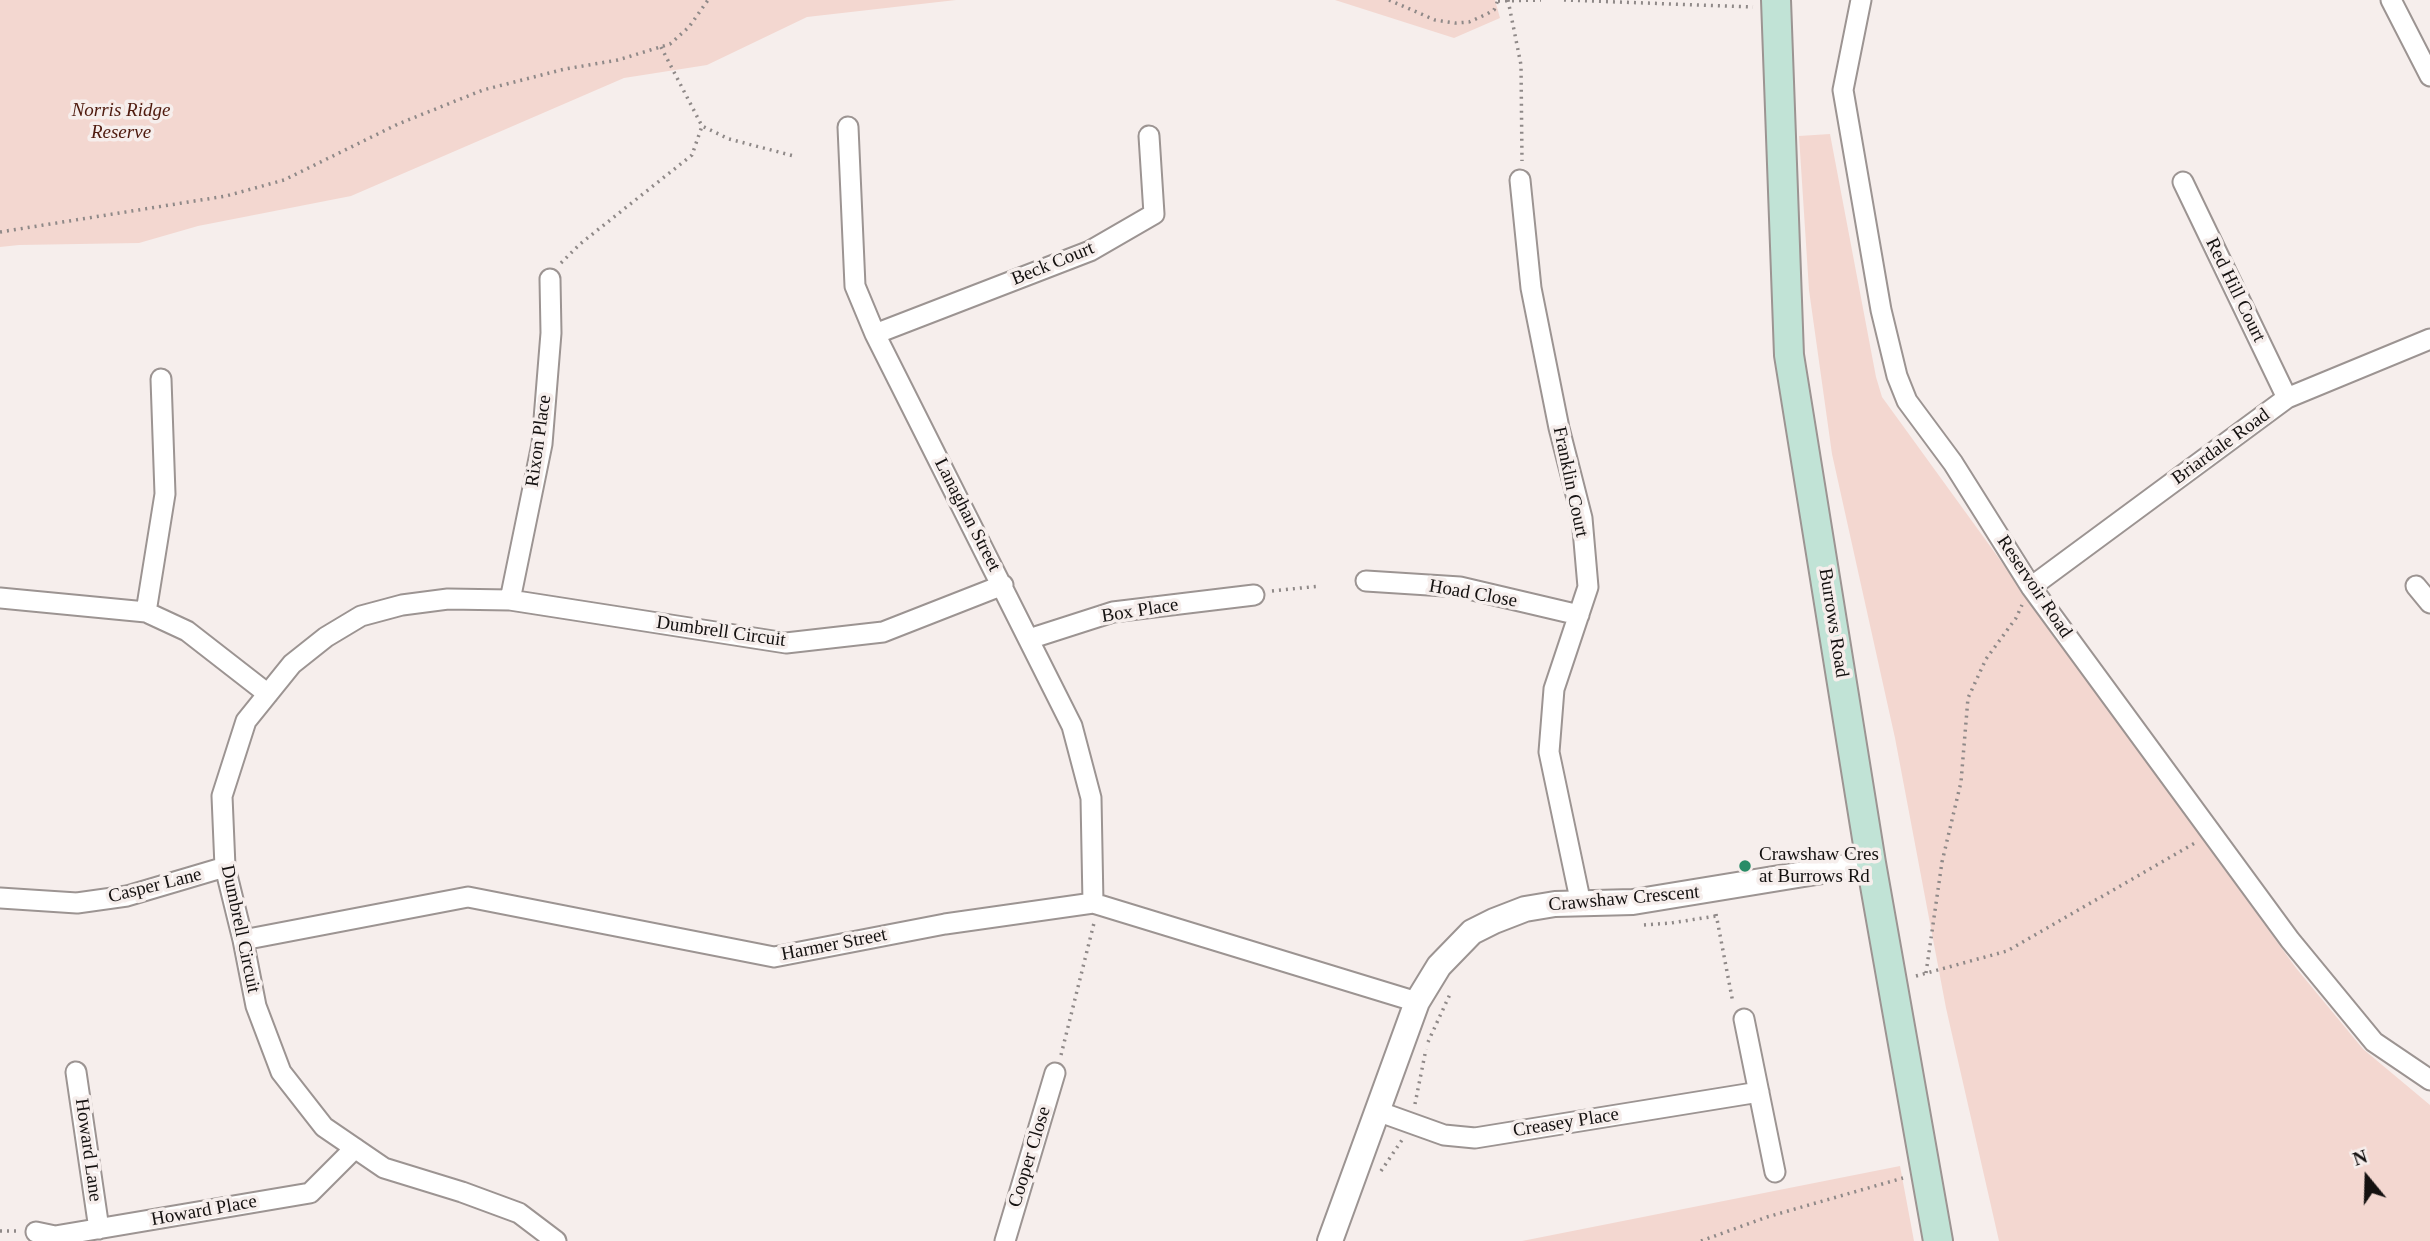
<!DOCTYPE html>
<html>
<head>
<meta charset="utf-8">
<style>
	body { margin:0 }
	#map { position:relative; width:2430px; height:1241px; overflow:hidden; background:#f6eeec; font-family:Georgia,serif }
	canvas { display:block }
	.north { position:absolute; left:2332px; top:1143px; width:70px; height:70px; -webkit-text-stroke:5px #f6eeec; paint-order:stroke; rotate:341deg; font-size:19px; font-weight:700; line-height:28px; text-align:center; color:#141110 }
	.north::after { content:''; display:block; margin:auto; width:24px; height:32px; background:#141110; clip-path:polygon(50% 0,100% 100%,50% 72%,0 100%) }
</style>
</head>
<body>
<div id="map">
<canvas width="2430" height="1241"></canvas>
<div class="north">N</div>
</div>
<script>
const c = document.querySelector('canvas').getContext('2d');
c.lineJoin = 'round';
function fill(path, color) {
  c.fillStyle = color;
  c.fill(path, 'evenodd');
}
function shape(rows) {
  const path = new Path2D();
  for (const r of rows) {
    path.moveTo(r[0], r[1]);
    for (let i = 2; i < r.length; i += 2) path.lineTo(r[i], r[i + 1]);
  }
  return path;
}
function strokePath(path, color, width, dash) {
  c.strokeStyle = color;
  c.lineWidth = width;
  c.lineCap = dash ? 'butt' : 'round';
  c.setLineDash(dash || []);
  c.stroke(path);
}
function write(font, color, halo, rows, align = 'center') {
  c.font = font + ' Georgia,serif';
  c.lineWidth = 7;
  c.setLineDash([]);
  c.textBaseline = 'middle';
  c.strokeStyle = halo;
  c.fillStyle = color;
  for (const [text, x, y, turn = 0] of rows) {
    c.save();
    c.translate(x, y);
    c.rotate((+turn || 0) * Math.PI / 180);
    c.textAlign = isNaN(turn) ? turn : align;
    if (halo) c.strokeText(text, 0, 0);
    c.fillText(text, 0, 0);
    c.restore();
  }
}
const green = shape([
	[0,0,956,0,807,17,707,65,624,78,351,196,198,226,139,243,19,245,0,247],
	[1335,0,1495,0,1500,18,1454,38],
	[1830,134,1876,377,1882,397,2296,968,2363,1049,2430,1105,2430,1241,1999,1241,1946,1008,1895,738,1832,454,1809,290,1799,136],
	[1900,1166,1914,1241,1522,1241]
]);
const path = shape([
	[1389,0,1435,20,1455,23,1469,22,1487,14,1494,10,1498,0],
	[1508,0,1521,65,1522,161],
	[1564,0,1753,7],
	[1498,1,1541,0],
	[661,47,702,126,729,139,794,156],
	[0,232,226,196,284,180,398,124,483,90,565,69,618,60,670,44,689,27,708,0],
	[561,263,580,244,692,155,702,126],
	[1272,591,1320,586],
	[1716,914,1733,1003],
	[1644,925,1671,923,1716,916],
	[1926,973,1942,862,1961,782,1968,698,1986,659,2016,618,2022,605],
	[1916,976,2007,951,2195,843],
	[1428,1042,1451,992],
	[1061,1055,1094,923],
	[1415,1104,1426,1049],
	[1381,1171,1402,1140],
	[0,1231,19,1231],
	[1701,1241,1767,1217,1903,1178]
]);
const minor = shape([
	[1861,0,1843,90,1881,310,1897,376,1907,401,1953,463,2031,587,2290,940,2374,1042,2430,1080],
	[2391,0,2430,76],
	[848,127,855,286,875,334,1072,726,1091,798,1093,903],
	[1520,180,1531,288,1559,428,1582,518,1588,587,1554,689,1549,752,1581,904],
	[2183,182,2287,398],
	[875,334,1090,251,1154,214,1149,136],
	[1366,581,1460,587,1579,615],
	[2416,586,2430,603],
	[2031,587,2287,398,2430,339],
	[0,598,146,612,187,631,268,694],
	[510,600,542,444,551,333,550,279],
	[146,612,165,494,161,379],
	[1029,639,1113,612,1254,595],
	[0,898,77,903,127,896,225,867],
	[243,940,468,897,774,957,945,924,1093,903,1417,1002],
	[1744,1019,1775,1172],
	[76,1072,99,1229],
	[1377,1111,1444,1135,1475,1138,1759,1092],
	[36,1232,55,1236,310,1193,355,1148],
	[556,1241,519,1213,462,1192,384,1168,324,1127,281,1072,256,1006,243,940,225,867,222,796,246,721,292,664,326,637,361,616,402,605,448,599,510,600,786,643,883,632,1003,585],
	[1005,1241,1055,1073]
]);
const tertiary = shape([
	[1330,1241,1417,1002,1439,966,1472,932,1494,921,1525,909,1555,904,1633,902,1871,863]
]);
const secondary = shape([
	[1776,0,1789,355,1871,863,1938,1241]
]);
const markers = [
	[1745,866,7,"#288c67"]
];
const parkNames = [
	["Norris Ridge",121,111],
	["Reserve",121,133]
];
const streetNames = [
	["Beck Court",1053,264,-22],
	["Red Hill Court",2235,290,64],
	["Rixon Place",539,441,-82],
	["Briardale Road",2221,447,-36],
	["Franklin Court",1570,482,78],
	["Lanaghan Street",967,515,63],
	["Reservoir Road",2034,587,56],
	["Hoad Close",1473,594,10],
	["Box Place",1140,611,-9],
	["Burrows Road",1833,623,81],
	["Dumbrell Circuit",721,632,8],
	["Casper Lane",155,886,-14],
	["Crawshaw Crescent",1624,899,-5],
	["Dumbrell Circuit",240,929,78],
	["Harmer Street",834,945,-11],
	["Creasey Place",1566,1123,-9],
	["Howard Lane",88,1150,82],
	["Cooper Close",1030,1157,-73],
	["Howard Place",204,1211,-10]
];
const poiNames = [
	["Crawshaw Cres",1759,855],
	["at Burrows Rd",1759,877]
];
fill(green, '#f3d7d0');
strokePath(minor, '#9c9492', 23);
strokePath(tertiary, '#9c9492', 28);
strokePath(secondary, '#9c9492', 32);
strokePath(path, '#8f8988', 3.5, [2, 5]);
strokePath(minor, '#fff', 19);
strokePath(tertiary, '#fff', 24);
strokePath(secondary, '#c1e3d6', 28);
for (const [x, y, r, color] of markers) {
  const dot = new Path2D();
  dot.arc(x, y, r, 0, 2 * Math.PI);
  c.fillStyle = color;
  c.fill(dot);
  strokePath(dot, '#f6eeec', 2.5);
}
write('italic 19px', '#4e1a0e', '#f6eeec', parkNames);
write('19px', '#141110', '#f6eeec', streetNames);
write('19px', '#141110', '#f6eeec', poiNames, 'left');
</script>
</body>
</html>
